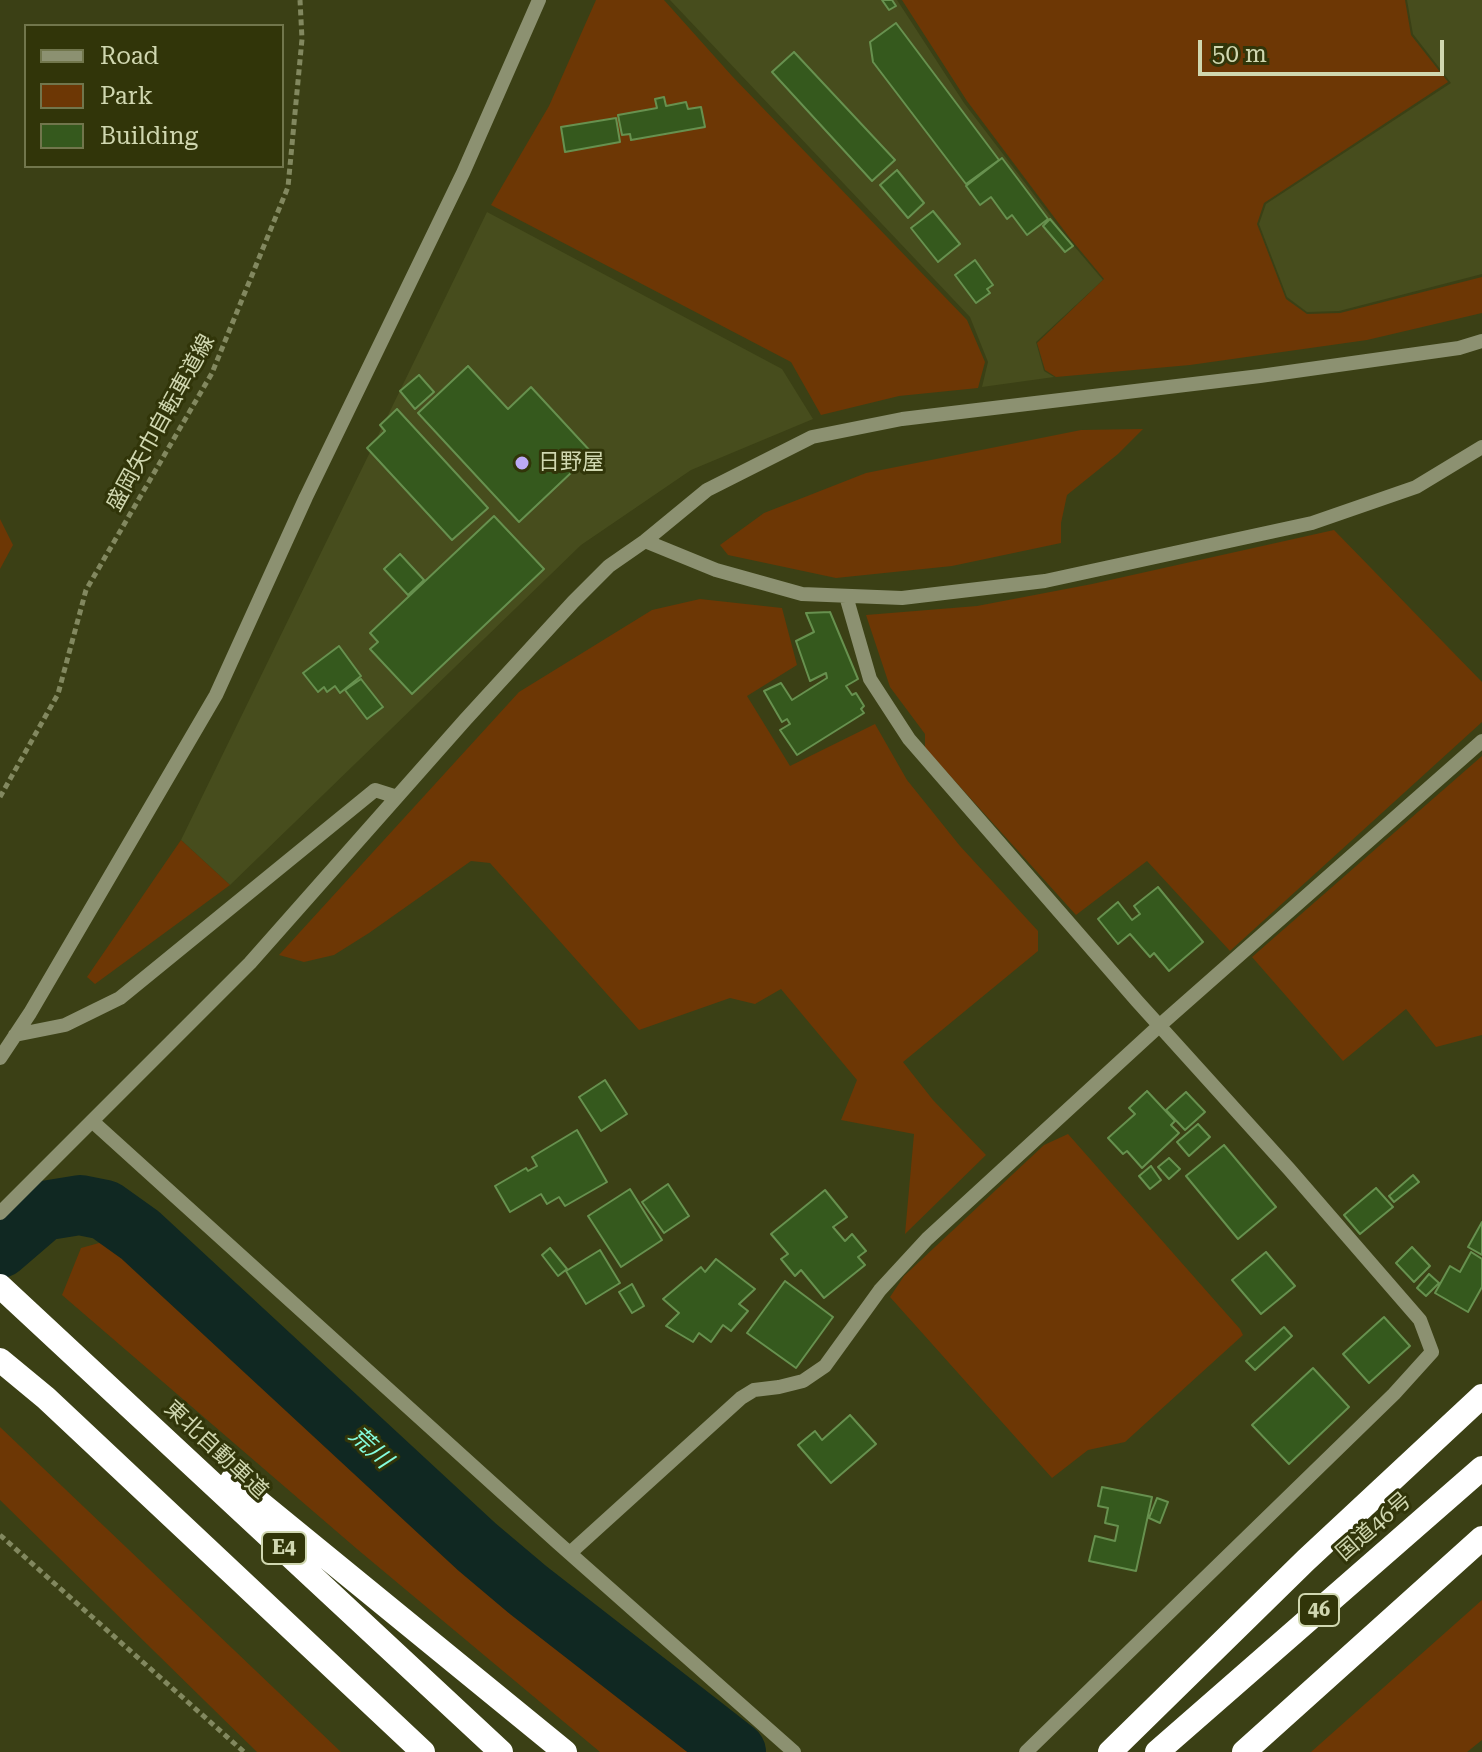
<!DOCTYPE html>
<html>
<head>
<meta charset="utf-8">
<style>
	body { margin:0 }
	#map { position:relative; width:1482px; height:1752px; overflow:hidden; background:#3b4015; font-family:"Roboto Serif",serif }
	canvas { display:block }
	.legend { position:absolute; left:24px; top:24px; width:260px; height:144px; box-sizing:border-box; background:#313509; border:2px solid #71764c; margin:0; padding:10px 14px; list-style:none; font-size:24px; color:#d0d7b0 }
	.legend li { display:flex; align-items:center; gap:16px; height:40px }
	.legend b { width:40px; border:2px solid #71764c }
	.scale { position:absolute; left:1198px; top:40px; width:246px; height:36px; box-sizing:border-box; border:4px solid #d0d7b0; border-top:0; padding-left:10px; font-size:24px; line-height:28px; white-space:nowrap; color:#d0d7b0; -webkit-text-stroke:6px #313509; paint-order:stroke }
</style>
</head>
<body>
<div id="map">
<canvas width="1482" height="1752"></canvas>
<ul class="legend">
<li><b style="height:10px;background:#8c9171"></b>Road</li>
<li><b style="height:22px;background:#6d3705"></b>Park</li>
<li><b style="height:22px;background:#35591d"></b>Building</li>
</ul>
<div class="scale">50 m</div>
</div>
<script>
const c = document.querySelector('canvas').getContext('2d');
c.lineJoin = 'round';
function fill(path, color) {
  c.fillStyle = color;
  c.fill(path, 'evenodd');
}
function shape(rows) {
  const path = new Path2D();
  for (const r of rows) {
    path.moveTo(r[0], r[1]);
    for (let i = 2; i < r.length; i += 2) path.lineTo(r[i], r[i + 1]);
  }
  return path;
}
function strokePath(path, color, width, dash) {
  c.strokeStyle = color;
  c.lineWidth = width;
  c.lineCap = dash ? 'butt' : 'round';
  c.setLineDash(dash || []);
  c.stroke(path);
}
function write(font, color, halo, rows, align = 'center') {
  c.font = font + ' "Roboto Serif","Noto Sans JP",serif';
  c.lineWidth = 6;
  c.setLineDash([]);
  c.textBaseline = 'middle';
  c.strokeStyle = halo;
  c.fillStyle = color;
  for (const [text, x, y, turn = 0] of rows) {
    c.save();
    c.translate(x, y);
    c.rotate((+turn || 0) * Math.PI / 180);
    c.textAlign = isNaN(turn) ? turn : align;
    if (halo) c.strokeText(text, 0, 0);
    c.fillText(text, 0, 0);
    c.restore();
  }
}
const built = shape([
	[670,0,897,0,964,103,1068,239,1103,280,1036,342,1044,371,1054,377,982,387,988,362,970,317],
	[1407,0,1482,0,1482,274,1339,311,1307,312,1287,297,1259,224,1266,204,1451,83,1413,34],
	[487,212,782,369,813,419,691,470,581,545,230,885,181,840]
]);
const green = shape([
	[596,0,664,0,732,76,967,320,985,362,978,388,899,396,821,415,791,362,491,205,549,106],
	[902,0,1405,0,1411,35,1448,82,1264,203,1257,224,1286,299,1307,314,1340,313,1482,277,1482,313,1367,340,1190,365,1056,377,1045,370,1037,343,1104,279,1069,237,967,101],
	[1143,429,1118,454,1067,495,1061,523,1061,543,952,566,836,578,728,555,720,545,764,513,866,473,1081,430],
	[0,519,13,545,0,569],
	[1334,530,1482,682,1482,722,1230,951,1147,861,1076,915,925,748,925,734,890,687,866,615,977,606,1092,584],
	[700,599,782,608,797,665,747,696,790,766,875,724,907,780,960,846,1038,931,1038,951,903,1062,933,1100,986,1155,905,1234,914,1134,841,1120,857,1080,781,989,755,1004,730,998,639,1030,490,863,471,861,369,933,334,955,304,962,279,955,519,692,652,610],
	[1482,756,1482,1035,1436,1047,1406,1009,1343,1061,1252,957],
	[181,840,230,885,95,984,87,977],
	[1068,1134,1240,1329,1243,1335,1125,1442,1088,1450,1052,1478,890,1297,904,1276,1044,1145],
	[117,1238,153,1269,427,1523,637,1693,713,1752,600,1752,357,1549,62,1295,81,1248],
	[0,1427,341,1752,257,1752,0,1500],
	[1482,1600,1482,1740,1467,1752,1311,1752]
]);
const river = shape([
	[0,1248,43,1211,80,1205,105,1210,140,1235,477,1547,528,1590,736,1752]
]);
const building = shape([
	[882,0,892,0,896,6,889,10,882,0],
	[896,23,999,160,966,184,873,62,870,42,896,23],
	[794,52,895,160,872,181,772,72,794,52],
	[664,97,666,106,686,102,688,109,701,107,705,127,631,140,630,134,622,135,618,115,657,108,655,99,664,97],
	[616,118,620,142,565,152,561,127,616,118],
	[1002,158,1048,219,1027,235,1012,215,1007,219,991,197,980,205,966,186,1002,158],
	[897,170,924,203,908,218,880,185,897,170],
	[933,211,960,244,938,262,911,228,933,211],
	[1050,219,1073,246,1065,252,1043,226,1050,219],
	[975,260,993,285,987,289,990,293,976,303,955,275,975,260],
	[468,366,508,409,531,387,592,453,519,522,418,413,468,366],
	[419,375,434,392,415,409,400,391,419,375],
	[397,409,488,508,452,540,367,448,385,431,380,425,397,409],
	[494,516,544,569,412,694,370,649,378,642,370,633,494,516],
	[400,554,424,580,408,595,384,569,400,554],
	[830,612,858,679,846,686,852,695,856,693,864,706,861,709,864,713,797,755,780,730,790,724,787,719,782,722,764,691,781,683,792,700,827,678,826,673,810,681,796,641,814,632,806,613,830,612],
	[339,646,361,676,340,693,335,686,327,692,324,687,318,692,303,673,339,646],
	[361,679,383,707,367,719,345,690,361,679],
	[1158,887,1203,942,1169,971,1154,953,1150,957,1130,934,1118,944,1098,919,1118,902,1132,920,1140,914,1134,906,1158,887],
	[605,1080,627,1114,601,1131,579,1097,605,1080],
	[1147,1091,1175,1121,1171,1125,1179,1133,1142,1168,1127,1151,1123,1154,1108,1138,1135,1114,1129,1108,1147,1091],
	[1186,1092,1205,1112,1185,1130,1166,1110,1186,1092],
	[1198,1124,1210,1137,1189,1156,1177,1142,1198,1124],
	[577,1130,607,1182,565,1206,559,1197,547,1204,541,1194,510,1212,495,1186,526,1168,528,1171,537,1166,532,1157,577,1130],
	[1224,1145,1276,1207,1238,1239,1186,1176,1224,1145],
	[1169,1158,1180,1169,1169,1179,1158,1167,1169,1158],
	[1151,1166,1161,1180,1150,1189,1139,1176,1151,1166],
	[1413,1175,1419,1182,1394,1202,1389,1196,1413,1175],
	[668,1184,689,1216,664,1233,642,1202,668,1184],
	[1376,1188,1393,1207,1360,1234,1344,1215,1376,1188],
	[630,1189,662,1240,621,1267,588,1216,630,1189],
	[825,1190,847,1217,833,1227,845,1241,852,1234,866,1251,858,1257,865,1265,824,1298,801,1270,795,1276,781,1259,788,1254,771,1234,825,1190],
	[1482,1222,1482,1255,1468,1247,1482,1222],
	[1412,1247,1430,1266,1414,1282,1396,1263,1412,1247],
	[550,1248,567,1269,558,1276,542,1255,550,1248],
	[600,1250,620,1283,586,1304,566,1271,600,1250],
	[1266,1252,1295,1286,1261,1314,1232,1280,1266,1252],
	[1471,1252,1482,1259,1482,1287,1468,1312,1435,1293,1450,1266,1460,1272,1471,1252],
	[716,1259,755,1289,739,1304,748,1311,731,1331,723,1325,711,1342,699,1333,693,1342,666,1326,679,1313,663,1299,701,1267,705,1272,716,1259],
	[1429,1274,1439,1283,1426,1296,1417,1288,1429,1274],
	[785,1281,833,1317,796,1368,747,1333,785,1281],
	[632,1284,644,1306,632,1313,619,1292,632,1284],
	[1384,1317,1410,1346,1369,1383,1343,1354,1384,1317],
	[1284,1327,1292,1336,1255,1370,1246,1361,1284,1327],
	[1313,1368,1349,1407,1289,1464,1252,1425,1313,1368],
	[850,1415,876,1444,831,1483,798,1445,815,1431,822,1440,850,1415],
	[1102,1487,1152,1497,1136,1571,1089,1561,1095,1536,1115,1541,1118,1526,1105,1523,1108,1508,1098,1506,1102,1487],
	[1157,1498,1168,1502,1160,1523,1149,1518,1157,1498]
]);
const path = shape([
	[0,797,58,694,86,590,212,373,288,187,302,39,300,0],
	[0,1535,244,1752]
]);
const minor = shape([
	[645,541,716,570,802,594,902,598,1045,581,1312,523,1416,487,1482,447],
	[846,596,870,679,909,739,1137,1001,1289,1169,1420,1320,1432,1352,1394,1394,1026,1752],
	[15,1035,65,1025,120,998,375,790,397,797],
	[0,1058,30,1013,216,695,306,497,463,173,539,0],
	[92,1121,557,1542,794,1752],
	[0,1213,250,963,465,720,573,602,609,566,645,541,707,490,812,437,902,419,1260,376,1459,348,1482,341],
	[570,1553,741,1398,754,1390,779,1387,803,1381,825,1366,880,1290,927,1239,1159,1026,1482,741]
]);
const highway = shape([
	[0,1286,501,1752],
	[0,1360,46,1398,423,1752],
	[232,1480,565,1752],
	[1110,1752,1306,1560,1482,1396],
	[1157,1752,1482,1468],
	[1244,1752,1482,1538]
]);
const markers = [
	[522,463,8,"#bca9f5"]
];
const shields = [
	[284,1548,44],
	[1319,1610,40]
];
const shieldNames = [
	["E4",284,1548],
	["46",1319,1610]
];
const streetNames = [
	["盛岡矢巾自転車道線",161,423,-61],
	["東北自動車道",216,1450,43],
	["国道46号",1374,1527,-41]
];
const poiNames = [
	["日野屋",538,463]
];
const waterNames = [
	["荒川",370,1448,43]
];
fill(built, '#474d1d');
fill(green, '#6d3705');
strokePath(river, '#102822', 60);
fill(building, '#35591d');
strokePath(building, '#67914f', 2);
strokePath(path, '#82885f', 5, [6, 4]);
strokePath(minor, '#8c9171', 14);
strokePath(highway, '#fff', 24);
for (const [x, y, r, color] of markers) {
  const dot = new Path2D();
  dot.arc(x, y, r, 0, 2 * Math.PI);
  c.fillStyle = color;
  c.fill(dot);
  strokePath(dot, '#313509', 3);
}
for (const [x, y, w] of shields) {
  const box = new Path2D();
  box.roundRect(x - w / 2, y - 16, w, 32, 6);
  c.fillStyle = '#313509';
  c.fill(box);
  strokePath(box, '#d0d7b0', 2);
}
write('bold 20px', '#d0d7b0', null, shieldNames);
write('22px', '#d0d7b0', '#313509', streetNames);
write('22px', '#d0d7b0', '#313509', poiNames, 'left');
write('italic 24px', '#85fcde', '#313509', waterNames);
</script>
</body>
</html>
